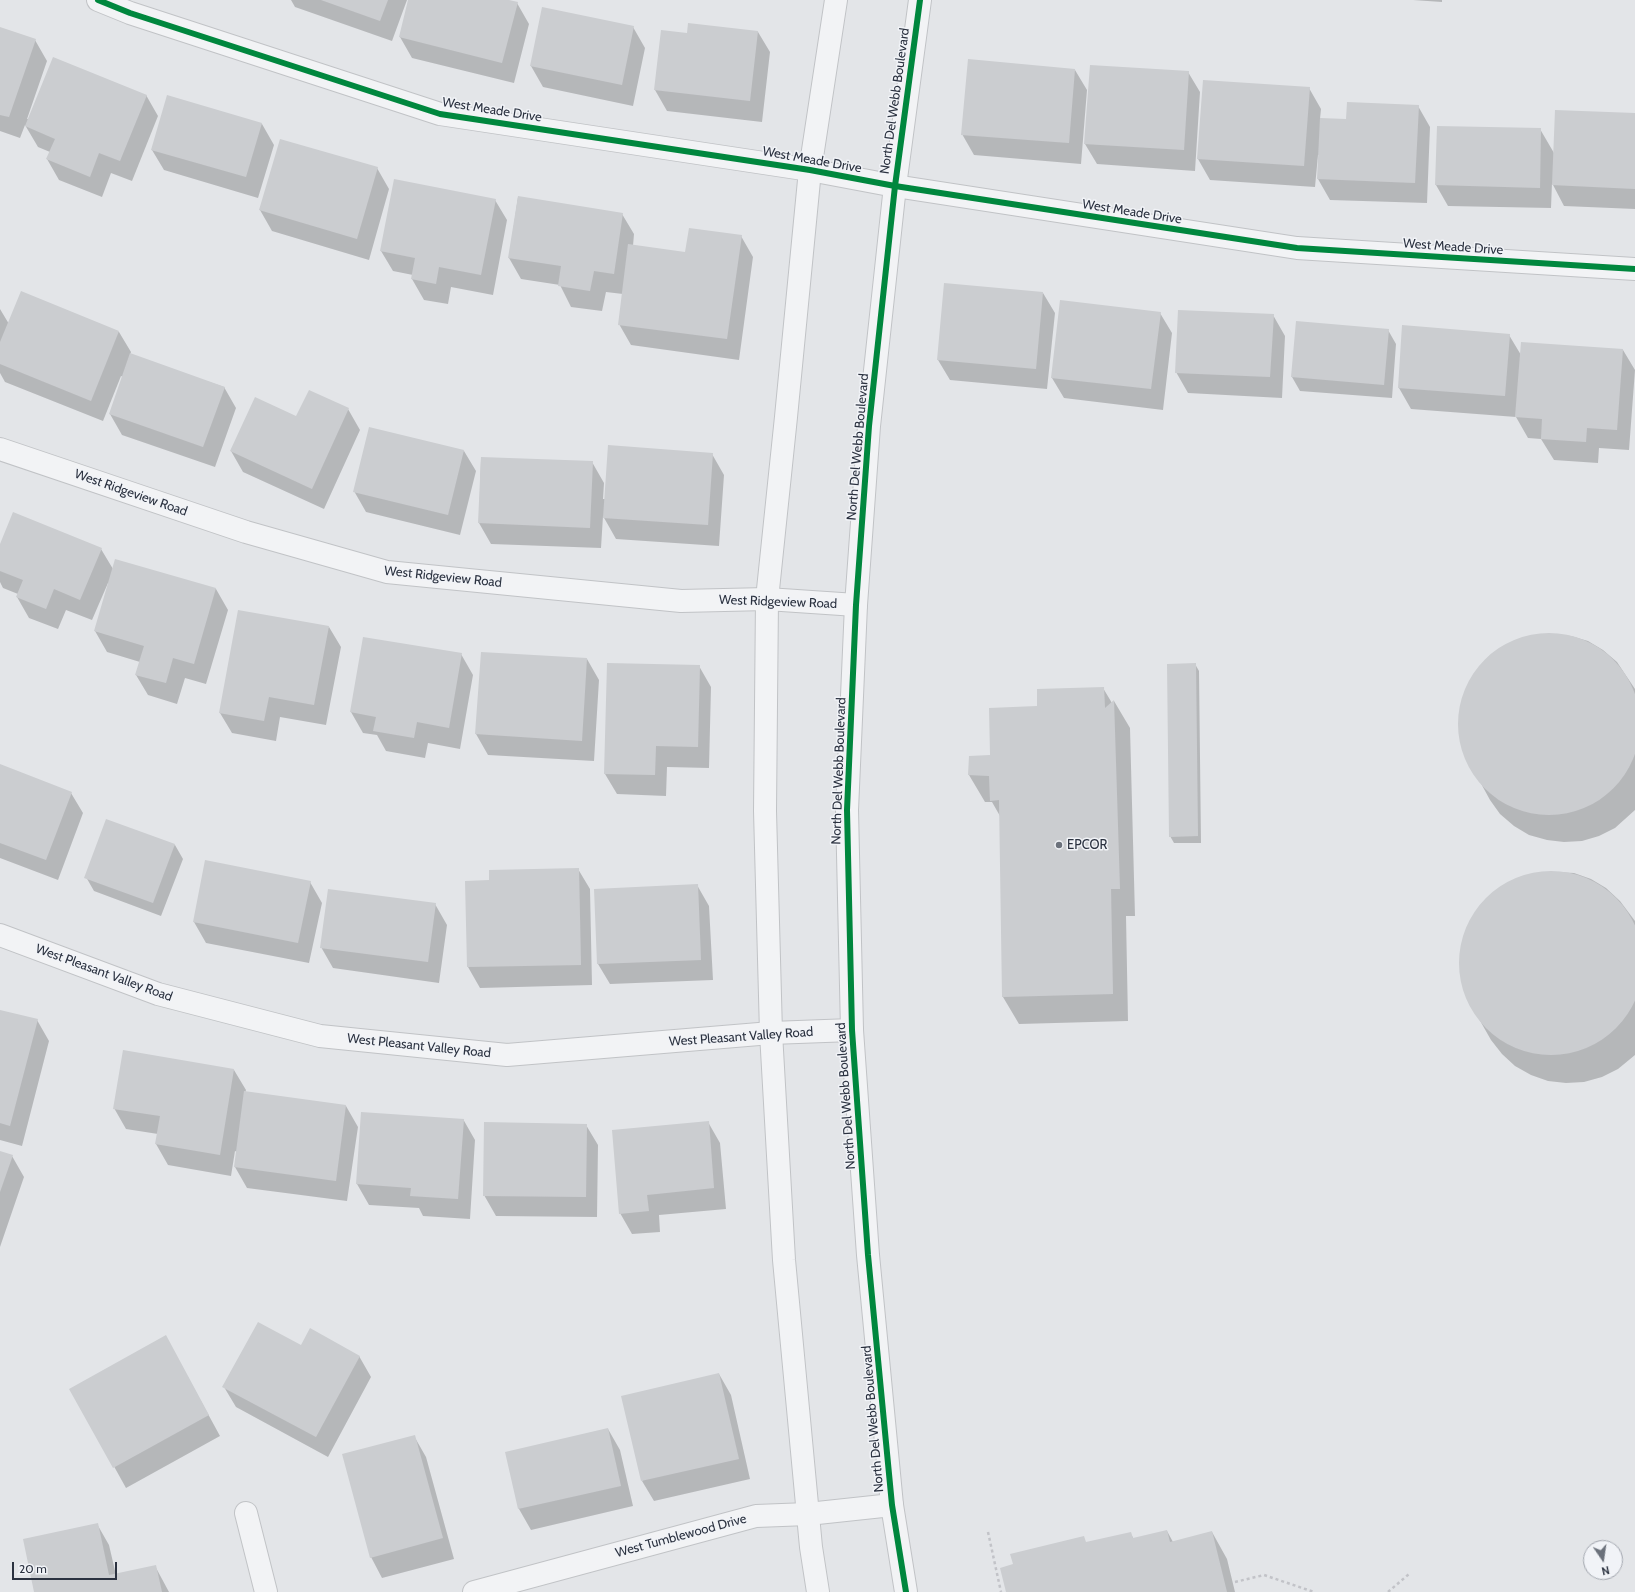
<!DOCTYPE html>
<html>
<head>
<meta charset="utf-8">
<style>
	body { margin:0 }
	#map { position:relative; width:1635px; height:1592px; overflow:hidden; background:#e3e5e8; font-family:Cabin,sans-serif }
	canvas { display:block }
	.north { position:absolute; left:1583px; top:1540px; width:40px; height:40px; box-sizing:border-box; background:#f1f3f7; border:1px solid #a2a6ae; border-radius:50%; rotate:167deg; font-size:11px; font-weight:700; line-height:16px; text-align:center; color:#2b3240 }
	.north::after { content:''; display:block; margin:auto; width:14px; height:18px; background:#6b717b; clip-path:polygon(50% 0,100% 100%,50% 72%,0 100%) }
	.scale { position:absolute; left:12px; top:1562px; width:105px; height:18px; box-sizing:border-box; border:2px solid #2b3240; border-top:0; padding-left:5px; font-size:12px; line-height:14px; white-space:nowrap; color:#2b3240; -webkit-text-stroke:3px #f1f3f7; paint-order:stroke }
</style>
</head>
<body>
<div id="map">
<canvas width="1635" height="1592"></canvas>
<div class="north">N</div>
<div class="scale">20 m</div>
</div>
<script>
const c = document.querySelector('canvas').getContext('2d');
c.lineJoin = 'round';
function fill(path, color) {
  c.fillStyle = color;
  c.fill(path, 'evenodd');
}
function shape(rows) {
  const path = new Path2D();
  for (const r of rows) {
    if (r.length === 3) {
      path.moveTo(r[0] + r[2], r[1]);
      path.arc(r[0], r[1], r[2], 0, 2 * Math.PI);
      continue;
    }
    path.moveTo(r[0], r[1]);
    for (let i = 2; i < r.length; i += 2) path.lineTo(r[i], r[i + 1]);
  }
  return path;
}
function strokePath(path, color, width, dash) {
  c.strokeStyle = color;
  c.lineWidth = width;
  c.lineCap = dash ? 'butt' : 'round';
  c.setLineDash(dash || []);
  c.stroke(path);
}
function write(font, color, halo, rows, align = 'center') {
  c.font = font + ' Cabin,sans-serif';
  c.lineWidth = 3;
  c.setLineDash([]);
  c.textBaseline = 'middle';
  c.strokeStyle = halo;
  c.fillStyle = color;
  for (const [text, x, y, turn = 0] of rows) {
    c.save();
    c.translate(x, y);
    c.rotate((+turn || 0) * Math.PI / 180);
    c.textAlign = isNaN(turn) ? turn : align;
    if (halo) c.strokeText(text, 0, 0);
    c.fillText(text, 0, 0);
    c.restore();
  }
}
const shadow = shape([
	[291,0,407,0,392,41,295,7],
	[409,0,505,0,517,3,529,24,514,83,412,58,400,37],
	[1413,0,1442,0,1442,2],
	[633,27,645,48,633,106,543,87,531,66],
	[0,28,35,40,47,61,27,119,146,95,158,116,132,181,111,173,102,197,59,180,47,159,50,152,38,147,25,125,20,138,0,131],
	[662,31,688,34,758,32,770,52,762,122,667,111,655,90],
	[1075,70,1087,90,1081,164,974,155,962,134],
	[1188,72,1200,92,1195,171,1097,164,1085,144],
	[1309,88,1321,109,1320,119,1347,120,1418,106,1430,127,1427,203,1330,200,1318,179,1319,155,1318,155,1315,187,1210,180,1198,159],
	[1635,114,1635,209,1564,206,1552,183,1551,208,1448,206,1436,185,1438,127,1540,129,1554,153],
	[262,124,274,145,258,198,164,170,152,150],
	[281,140,377,168,389,189,369,260,272,231,260,210],
	[518,197,622,214,634,234,633,246,686,253,741,236,753,257,739,360,631,345,619,324,623,294,606,292,602,311,571,307,560,285,521,279,509,258],
	[495,200,507,220,493,295,451,287,448,304,424,300,412,279,413,275,393,271,381,251],
	[1043,293,1055,313,1047,389,950,380,938,360],
	[0,309,9,324,119,332,131,352,130,355,224,387,236,408,215,467,122,435,110,414,123,377,121,376,103,421,5,382,0,373],
	[1160,313,1172,333,1163,410,1064,398,1052,378],
	[1273,315,1285,336,1282,398,1188,393,1176,372],
	[1388,330,1396,344,1392,398,1300,391,1292,377],
	[1509,335,1521,355,1623,350,1635,370,1629,450,1599,448,1598,463,1554,460,1541,439,1528,438,1516,417,1411,409,1399,388],
	[348,409,360,430,324,509,243,472,231,451],
	[464,451,476,471,460,535,366,512,354,491],
	[712,454,724,475,719,546,616,539,603,516,601,548,491,544,479,523,481,458,592,462,604,483,603,499,605,499],
	[0,547,101,549,113,569,116,560,216,589,228,610,206,684,185,678,177,704,148,695,136,675,140,662,107,652,95,631,109,583,108,583,92,620,66,610,58,629,29,618,17,597,18,594,3,588,0,582],
	[329,627,341,647,326,725,280,717,276,741,232,733,220,713],
	[1553,634,1571,636,1588,641,1603,650,1617,662,1635,689,1635,810,1615,828,1599,836,1582,841,1564,842,1547,840,1529,835,1514,826,1500,814,1490,800,1466,756,1461,739,1460,722,1462,704,1468,687,1477,672,1488,658,1502,648,1518,640,1536,635],
	[461,654,473,675,460,749,428,743,425,758,386,751,377,735,363,733,351,712],
	[587,659,599,680,594,761,488,755,476,734],
	[1195,664,1199,671,1201,843,1174,843,1170,836],
	[699,666,711,687,709,768,667,767,666,796,617,794,605,774],
	[1103,688,1112,703,1114,701,1130,728,1135,916,1126,916,1128,1021,1019,1024,1003,997,1000,816,992,802,985,802,969,775,991,756,1038,707],
	[0,765,71,793,83,813,58,880,0,858],
	[175,845,183,859,161,916,94,891,86,877],
	[578,869,590,889,592,985,480,988,468,967,490,881],
	[1556,872,1574,873,1591,879,1606,888,1620,901,1635,921,1635,1055,1618,1069,1602,1077,1584,1082,1566,1083,1548,1081,1531,1075,1515,1066,1502,1054,1491,1040,1466,996,1462,979,1461,961,1463,943,1469,925,1478,910,1490,896,1504,885,1520,877,1538,873],
	[310,882,322,903,309,963,206,943,194,922],
	[697,885,709,906,713,980,610,984,598,964],
	[435,904,447,925,439,983,333,968,321,947],
	[0,1011,37,1020,49,1041,22,1146,0,1140],
	[234,1070,246,1090,245,1093,346,1106,358,1127,347,1201,247,1188,235,1167,237,1152,235,1151,231,1176,168,1165,156,1144,158,1134,126,1129,114,1108],
	[463,1119,475,1140,470,1219,423,1216,419,1208,369,1205,357,1184],
	[708,1122,720,1143,726,1209,659,1215,660,1232,632,1234,620,1213],
	[586,1125,598,1145,597,1217,496,1216,484,1195],
	[0,1152,12,1156,24,1177,0,1247],
	[301,1346,359,1356,371,1377,328,1457,236,1407,224,1387],
	[177,1357,220,1436,126,1488,71,1389],
	[719,1374,731,1395,750,1479,654,1501,642,1481],
	[608,1429,620,1450,633,1506,531,1530,519,1509,506,1453],
	[414,1436,426,1457,454,1559,382,1578,371,1557],
	[97,1524,109,1545,116,1575,155,1566,169,1592,36,1592],
	[1167,1531,1173,1542,1212,1532,1227,1559,1235,1592,1007,1592,1087,1543,1130,1533,1134,1539]
]);
const building = shape([
	[321,0,388,0,380,21],
	[408,0,509,0,518,2,502,63,399,37],
	[542,7,634,26,622,85,530,66],
	[688,23,758,31,750,101,654,90,661,30,687,33],
	[0,27,36,39,9,117,0,115],
	[53,57,147,95,120,161,99,153,90,177,46,159,55,139,25,126],
	[968,59,1075,69,1069,143,961,135],
	[1090,65,1189,71,1184,150,1084,144],
	[1203,80,1310,87,1304,166,1197,159],
	[167,95,262,123,246,177,151,150],
	[1347,102,1419,105,1415,183,1317,179,1320,118,1346,119],
	[1555,110,1635,113,1635,189,1552,185],
	[1437,126,1541,128,1540,188,1435,185],
	[280,139,378,167,357,239,259,210],
	[394,179,496,199,481,275,439,267,436,284,411,279,415,258,380,251],
	[518,196,623,213,614,274,594,271,590,291,558,286,561,266,508,258],
	[689,228,742,235,727,339,618,325,628,244,685,252],
	[944,283,1043,292,1036,369,937,360],
	[21,291,119,331,91,401,0,364,0,342],
	[1060,300,1161,312,1151,389,1051,378],
	[1178,310,1274,314,1270,377,1175,373],
	[1296,321,1389,329,1384,385,1291,377],
	[1402,325,1510,334,1505,396,1398,388],
	[1521,342,1623,349,1617,430,1587,428,1586,442,1541,439,1542,419,1515,417],
	[130,353,225,387,203,447,109,414],
	[309,390,349,408,312,489,230,451,255,397,296,416],
	[369,427,464,450,448,515,353,492],
	[608,445,713,453,708,525,603,518],
	[481,457,593,461,590,528,478,523],
	[13,512,102,548,80,600,54,589,46,609,16,597,23,580,0,571,0,544],
	[115,559,216,588,194,664,173,658,166,683,135,675,144,646,94,631],
	[238,610,329,626,314,705,269,697,264,721,219,713],
	[1549,724,91],
	[363,637,462,653,449,728,417,722,414,738,373,731,376,717,350,712],
	[481,652,587,658,582,741,475,734],
	[607,663,700,665,698,747,656,746,655,775,604,774],
	[1196,663,1198,836,1169,837,1167,664],
	[1104,687,1105,708,1114,700,1120,889,1111,889,1113,994,1002,997,999,800,990,801,989,776,968,775,969,756,990,755,989,708,1037,706,1037,689],
	[0,764,72,792,46,860,0,843],
	[106,819,175,844,153,903,84,878],
	[205,860,311,881,298,943,193,922],
	[579,868,581,965,467,967,465,881,489,880,489,870],
	[1551,963,92],
	[698,884,701,960,597,964,594,889],
	[328,889,436,903,428,962,320,948],
	[0,1010,38,1019,10,1126,0,1123],
	[123,1050,234,1069,220,1155,155,1144,160,1116,113,1109],
	[244,1091,346,1105,336,1181,234,1167],
	[361,1112,464,1119,458,1199,410,1196,411,1188,356,1184],
	[709,1121,714,1188,647,1195,649,1211,619,1214,612,1130],
	[484,1122,587,1124,586,1197,483,1196],
	[0,1151,13,1155,0,1192],
	[258,1322,301,1345,310,1328,360,1356,316,1437,222,1387],
	[166,1335,209,1415,113,1468,69,1389],
	[719,1373,739,1459,641,1481,621,1396],
	[608,1428,621,1486,518,1509,505,1452],
	[415,1435,443,1538,370,1558,342,1454],
	[98,1523,109,1575,156,1565,162,1592,34,1592,23,1539],
	[1167,1530,1170,1542,1212,1531,1227,1592,1006,1592,1000,1568,1013,1564,1010,1554,1084,1536,1086,1542,1131,1532,1133,1538]
]);
const path = shape([
	[988,1532,1001,1592],
	[1235,1582,1264,1575,1314,1592],
	[1388,1592,1409,1574]
]);
const minor = shape([
	[98,0,130,13,440,114,810,170,895,186,1297,248,1635,269],
	[0,449,246,532,387,572,681,601,767,599,856,605],
	[0,935,158,994,320,1036,507,1055,771,1033,852,1030],
	[246,1513,266,1592],
	[474,1592,756,1516,808,1514,892,1505]
]);
const tertiary = shape([
	[818,1592,811,1547,784,1260,771,1033,765,811,767,599,786,417,810,170,836,0],
	[906,1592,892,1505,868,1255,852,1030,847,810,856,605,869,426,895,186,920,0]
]);
const cycleway = shape([
	[98,0,130,13,440,114,810,170,895,186,1297,248,1635,269],
	[906,1592,892,1505,868,1255,852,1030,847,810,856,605,869,426,895,186,920,0]
]);
const markers = [
	[1059,845,4,"#6b717b"]
];
const streetNames = [
	["North Del Webb Boulevard",895,101,-82],
	["West Meade Drive",492,110,9],
	["West Meade Drive",812,160,10],
	["West Meade Drive",1132,212,9],
	["West Meade Drive",1453,247,4],
	["North Del Webb Boulevard",858,447,-85],
	["West Ridgeview Road",131,493,19],
	["West Ridgeview Road",443,577,6],
	["West Ridgeview Road",778,602,2],
	["North Del Webb Boulevard",839,771,-88],
	["West Pleasant Valley Road",104,973,20],
	["West Pleasant Valley Road",741,1037,-4],
	["West Pleasant Valley Road",419,1046,6],
	["North Del Webb Boulevard",846,1096,-94],
	["North Del Webb Boulevard",873,1419,-95],
	["West Tumblewood Drive",681,1536,-15]
];
const poiNames = [
	["EPCOR",1067,845]
];
fill(shadow, '#0003');
fill(building, '#cbcdd0');
strokePath(minor, '#c1c3c6', 24);
strokePath(tertiary, '#c1c3c6', 24);
strokePath(path, '#c2c3c8', 2.5, [3, 3]);
strokePath(minor, '#f2f3f5', 22);
strokePath(tertiary, '#f2f3f5', 22);
strokePath(cycleway, '#00873e', 6);
for (const [x, y, r, color] of markers) {
  const dot = new Path2D();
  dot.arc(x, y, r, 0, 2 * Math.PI);
  c.fillStyle = color;
  c.fill(dot);
  strokePath(dot, '#f1f3f7', 1.5);
}
write('13px', '#2b3240', '#f1f3f7', streetNames);
write('13px', '#2b3240', '#f1f3f7', poiNames, 'left');
</script>
</body>
</html>
